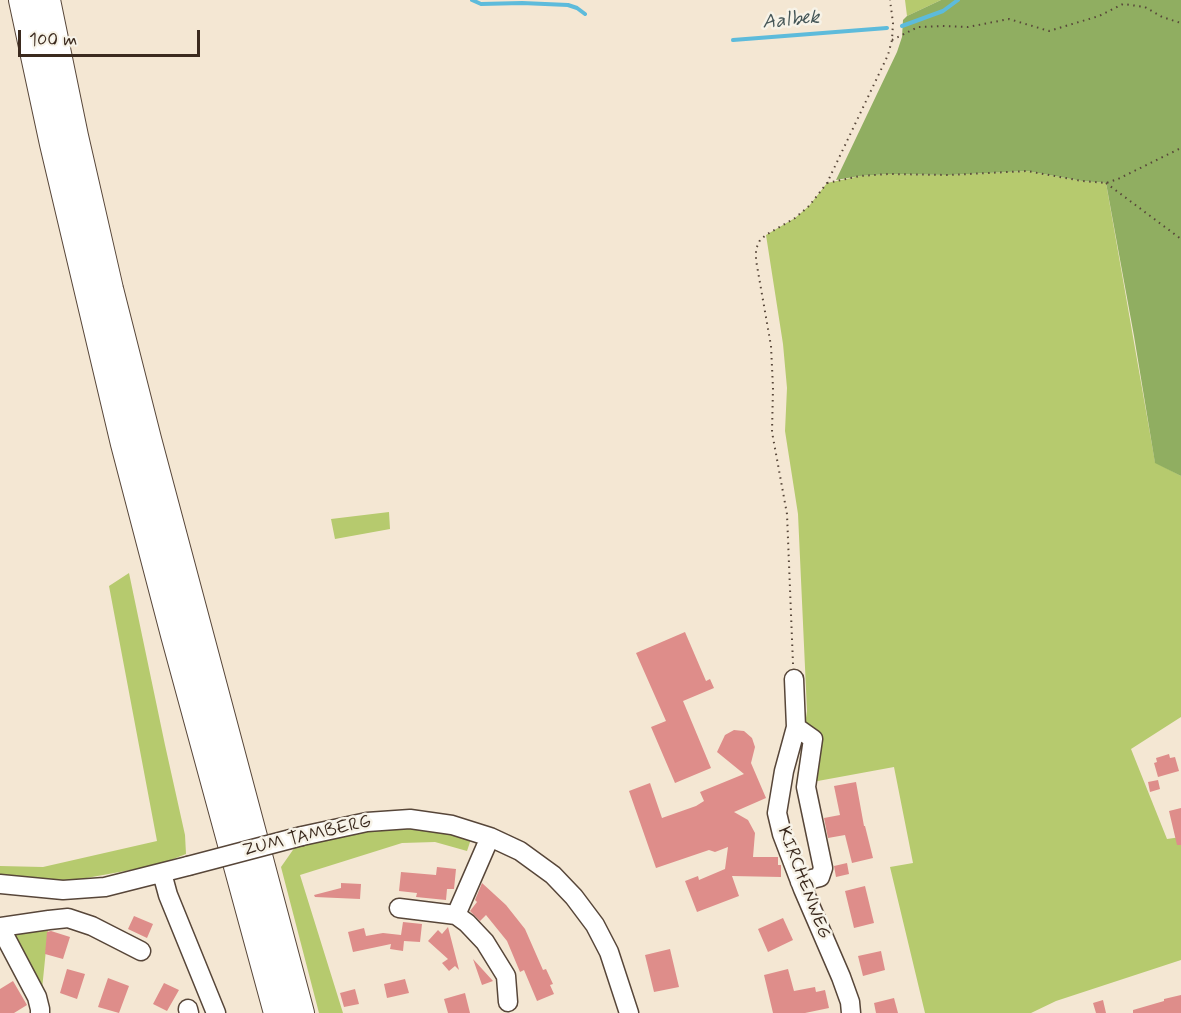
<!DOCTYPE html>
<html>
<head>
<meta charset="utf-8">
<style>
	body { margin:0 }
	#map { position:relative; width:1181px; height:1013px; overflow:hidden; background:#f4e7d3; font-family:Mynerve,sans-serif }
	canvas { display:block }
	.scale { position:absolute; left:18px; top:30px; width:182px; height:27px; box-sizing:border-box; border:3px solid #3b2a1e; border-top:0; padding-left:8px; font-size:18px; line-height:21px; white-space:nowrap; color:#3b2a1e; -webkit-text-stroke:4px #f7f3e8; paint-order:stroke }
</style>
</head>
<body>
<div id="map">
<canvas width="1181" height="1013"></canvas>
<div class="scale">100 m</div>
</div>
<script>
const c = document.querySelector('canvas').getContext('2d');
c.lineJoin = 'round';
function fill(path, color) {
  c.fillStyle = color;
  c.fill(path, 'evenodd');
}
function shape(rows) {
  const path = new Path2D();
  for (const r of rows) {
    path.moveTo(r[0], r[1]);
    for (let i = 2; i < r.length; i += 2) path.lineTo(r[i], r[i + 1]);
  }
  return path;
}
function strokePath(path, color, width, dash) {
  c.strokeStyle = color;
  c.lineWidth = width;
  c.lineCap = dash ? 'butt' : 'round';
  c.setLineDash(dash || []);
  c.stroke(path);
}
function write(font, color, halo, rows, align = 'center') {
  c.font = font + ' Mynerve,sans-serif';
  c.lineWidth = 5;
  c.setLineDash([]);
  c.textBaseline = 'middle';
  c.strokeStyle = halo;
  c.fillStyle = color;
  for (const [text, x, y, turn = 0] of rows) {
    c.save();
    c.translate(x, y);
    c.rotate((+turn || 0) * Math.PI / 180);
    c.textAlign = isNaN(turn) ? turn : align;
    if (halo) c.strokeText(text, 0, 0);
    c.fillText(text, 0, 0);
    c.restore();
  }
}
const green = shape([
	[905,0,941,0,907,16],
	[1027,171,1082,181,1106,183,1155,462,1181,476,1181,717,1131,749,1167,839,1181,837,1181,960,1056,1001,1031,1013,925,1013,890,867,913,863,894,767,796,785,807,711,798,514,785,431,787,388,783,344,766,235,795,218,809,206,827,183,860,176,888,174,949,175],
	[389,512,390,529,335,539,331,519],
	[129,573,165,745,185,835,186,854,158,865,70,881,0,876,0,866,43,867,157,841,109,586],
	[397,827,434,829,471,839,467,851,435,842,402,843,300,875,343,1013,319,1013,281,867,295,847,305,844,356,832],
	[49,920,40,1009,0,927]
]);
const forest = shape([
	[941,0,1181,0,1181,476,1155,463,1134,336,1106,183,1082,181,1027,171,949,175,888,174,860,176,836,180,897,52,902,37,903,20,907,16]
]);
const stream = shape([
	[472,0,481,4,522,3,568,5,577,8,585,14],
	[902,26,943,11,958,0],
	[733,40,887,28]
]);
const building = shape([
	[685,632,706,681,710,679,714,688,683,701,711,768,675,783,651,727,666,721,636,653],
	[734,730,744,731,752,738,755,747,751,763,766,798,734,812,748,820,755,833,753,857,778,857,778,865,781,865,781,877,732,876,739,896,697,912,685,881,698,876,699,880,725,869,728,847,715,852,709,850,656,868,629,791,650,783,662,818,696,806,704,801,700,792,744,774,717,752,725,735],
	[1169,754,1170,758,1175,757,1179,771,1158,777,1154,763,1157,762,1156,758],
	[1158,780,1160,789,1150,792,1148,782],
	[856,782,864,826,865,826,873,858,852,863,845,835,828,838,824,818,840,815,834,786],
	[1181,808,1181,845,1177,845,1169,811],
	[847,863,849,874,836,877,834,866],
	[437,867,456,869,454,889,447,889,446,900,416,897,417,893,399,891,401,872,436,875],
	[341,883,361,884,360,899,315,897,314,895,341,888],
	[482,883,506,905,525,929,543,970,546,969,553,984,550,985,554,994,537,1001,524,970,520,972,507,941,486,915,480,921,470,911,477,902,475,900],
	[865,886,874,923,854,928,845,891],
	[134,916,153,924,147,938,128,929],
	[783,918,793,940,768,952,758,929],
	[403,922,422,924,420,942,404,941,403,951,390,949,391,944,353,952,348,932,364,928,366,936,383,933,401,935],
	[448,927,456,958,459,970,455,966,449,971,442,963,448,959,428,941,438,930,442,934],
	[51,931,70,937,63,959,45,954,47,932],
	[670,949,679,987,654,992,645,955],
	[881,951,885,970,863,976,858,956],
	[473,959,493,981,482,985],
	[67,969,85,974,77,999,60,993],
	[788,969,794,991,815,987,816,992,825,990,829,1008,805,1013,773,1013,764,975],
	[108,978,129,986,119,1013,98,1007],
	[405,979,409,993,387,998,384,984],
	[13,981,27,1005,14,1013,0,1013,0,989],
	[164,983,179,990,167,1011,153,1004],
	[355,989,359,1004,344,1007,340,993],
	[465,993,470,1013,448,1013,444,999],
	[1181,995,1181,1013,1133,1013,1133,1010,1164,1001,1164,999],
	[894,998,898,1013,876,1013,874,1003],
	[1103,1000,1106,1013,1096,1013,1093,1003]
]);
const path = shape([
	[892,40,918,27,942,26,968,27,1009,19,1049,31,1099,16,1123,4,1145,7,1162,17,1181,23],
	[827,183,860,176,888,174,949,175,1027,171,1082,181,1106,183,1118,179,1181,148],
	[1106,183,1181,239],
	[793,664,787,514,772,432,773,388,771,346,756,260,756,249,760,240,766,235,795,218,809,206,827,183,888,55,892,40,893,23,890,0]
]);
const minor = shape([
	[794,679,796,727,784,771,777,813,782,834,803,889,841,977,850,1002,851,1013],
	[796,727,813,739,806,787,823,868,820,877,800,882],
	[302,836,367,822,410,819,452,825,490,837,520,851,553,875,574,897,595,925,609,952,629,1013],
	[162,873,168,895,216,1013],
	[0,884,63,890,105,887,188,866],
	[399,908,456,915,467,923,485,942,506,976,508,1002],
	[456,915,490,837],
	[0,927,49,920,68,918,92,926,141,951],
	[0,927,37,997,40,1009,40,1013],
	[188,1009,189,1013]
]);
const highway = shape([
	[22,0,53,144,124,444,174,635,277,1013],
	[47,0,75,136,110,289,148,439,301,1013]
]);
const minorBridge = shape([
	[188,866,302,836]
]);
const streetNames = [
	["ZUM TAMBERG",307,837,-13],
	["KIRCHENWEG",803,883,69]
];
const waterNames = [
	["Aalbek",791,21,-5]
];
fill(green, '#b6ca6e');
fill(forest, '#90ae61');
strokePath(stream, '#5dbbdb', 4);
fill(building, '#de8d8a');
strokePath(minor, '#574639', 21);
strokePath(highway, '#574639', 28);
strokePath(path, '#574639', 2, [1.5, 4.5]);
strokePath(minor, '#fff', 18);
strokePath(highway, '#fff', 26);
strokePath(minorBridge, '#574639', 21, []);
strokePath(minorBridge, '#fff', 18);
write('18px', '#3b2a1e', '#f7f3e8', streetNames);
write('italic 20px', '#455657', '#f7f3e8', waterNames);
</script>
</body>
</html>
